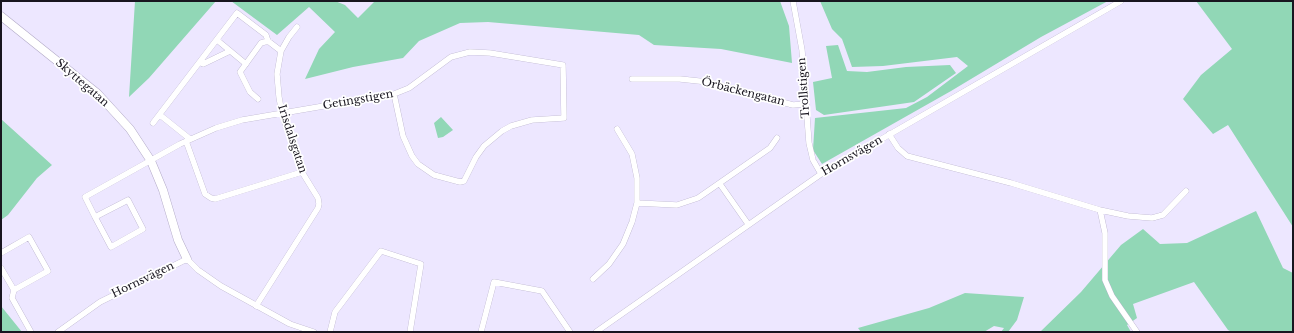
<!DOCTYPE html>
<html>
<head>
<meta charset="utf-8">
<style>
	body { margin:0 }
	#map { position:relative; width:1294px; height:333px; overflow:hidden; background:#ede7ff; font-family:"Libre Baskerville",serif }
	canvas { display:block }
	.frame { position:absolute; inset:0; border:2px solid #18151f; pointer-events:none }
</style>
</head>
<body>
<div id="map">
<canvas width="1294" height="333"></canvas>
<div class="frame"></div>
</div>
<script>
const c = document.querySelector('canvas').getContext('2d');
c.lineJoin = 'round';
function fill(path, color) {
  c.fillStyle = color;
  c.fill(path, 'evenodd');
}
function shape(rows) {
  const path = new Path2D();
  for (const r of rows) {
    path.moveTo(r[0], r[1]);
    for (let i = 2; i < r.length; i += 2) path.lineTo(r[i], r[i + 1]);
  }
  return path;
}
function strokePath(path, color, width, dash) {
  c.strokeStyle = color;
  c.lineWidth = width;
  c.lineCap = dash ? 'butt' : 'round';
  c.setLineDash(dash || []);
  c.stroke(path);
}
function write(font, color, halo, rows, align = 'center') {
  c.font = font + ' "Libre Baskerville",serif';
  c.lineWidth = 3.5;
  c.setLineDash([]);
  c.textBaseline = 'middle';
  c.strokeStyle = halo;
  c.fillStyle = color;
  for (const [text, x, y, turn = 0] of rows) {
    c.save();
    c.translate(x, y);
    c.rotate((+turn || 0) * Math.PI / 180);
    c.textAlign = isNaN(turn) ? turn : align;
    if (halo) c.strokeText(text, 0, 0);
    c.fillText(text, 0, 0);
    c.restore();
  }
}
const green = shape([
	[135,1,216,1,149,78,129,97],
	[231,1,335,1,345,5,358,18,375,1,780,1,789,26,792,63,721,49,654,45,639,35,488,22,460,23,419,41,403,58,353,67,305,79,319,49,335,32,309,7,277,35],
	[820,1,1108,1,1041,37,951,91,822,164,813,150,815,118,906,108,927,97,968,66,957,57,883,66,852,67,842,39,832,29],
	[1196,1,1293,1,1293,227,1228,125,1213,134,1183,99,1201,75,1232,49],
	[838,45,847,71,867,72,906,67,950,65,956,73,914,102,824,115,816,110,813,82,832,78,826,46],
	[441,117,453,130,443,137,438,138,434,123],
	[1,119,52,165,37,178,8,215,1,220],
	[1256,211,1283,268,1293,273,1293,332,1232,332,1228,330,1194,282,1133,304,1137,318,1127,325,1131,332,1040,332,1081,292,1121,245,1143,229,1160,244,1187,243],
	[965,293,1024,297,1017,320,1008,332,1001,332,1004,328,994,326,984,332,861,332,858,328,929,308],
	[1,306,22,332,1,332]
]);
const street = shape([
	[793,1,802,50,809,143,813,160,821,174],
	[217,40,246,64],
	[200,62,203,64,230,51],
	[632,79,680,79,708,82,793,105,805,104],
	[258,99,250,92,240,72,261,43,268,41],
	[160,115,190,139],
	[153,123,237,13,266,35,268,41,281,51],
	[889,134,898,148,907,156,1011,183,1100,210,1128,216,1152,218,1163,215,1186,191],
	[186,141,205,194,211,198,215,199,302,172],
	[720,184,748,224],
	[128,200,143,229,111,247,95,217,128,200],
	[637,203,677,205,698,198,770,148,777,138],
	[1100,210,1105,233,1105,280,1112,296,1137,332],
	[95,217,85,197,180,144,216,128,242,120,394,94,409,88,451,57,470,52,490,53,563,65,564,118,532,120,511,126,502,131,484,146,476,157,464,181,460,182,434,175,418,164,412,156,403,136,394,94],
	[1,253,29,237,48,271,14,290],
	[1,268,14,290,12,298,31,332],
	[593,279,609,264,623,244,632,222,637,203,637,178,632,154,617,129],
	[256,306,318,208,319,204,318,198,302,172,282,114,279,97,277,74,281,51,289,37,297,27],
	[58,332,100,302,187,259,198,270,221,286,290,324,314,332],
	[330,332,335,312,381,251,421,264,410,332],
	[481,332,494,282,542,291,570,332],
	[596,332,821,174,1121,1]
]);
const secondary = shape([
	[1,16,97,93,130,129,151,161,163,190,178,240,187,259]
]);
const streetNames = [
	["Skyttegatan",82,83,41],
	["Trollstigen",804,88,-94],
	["Örbäckengatan",743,92,14],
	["Getingstigen",358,100,-10],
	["Irisdalsgatan",292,139,72],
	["Hornsvägen",852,156,-30],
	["Hornsvägen",143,280,-26]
];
fill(green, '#91d7b6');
strokePath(street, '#b2aac7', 6);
strokePath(secondary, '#b2aac7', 9);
strokePath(street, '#fff', 5.5);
strokePath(secondary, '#fff', 8);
write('11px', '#18151f', '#fff', streetNames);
</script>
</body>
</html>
